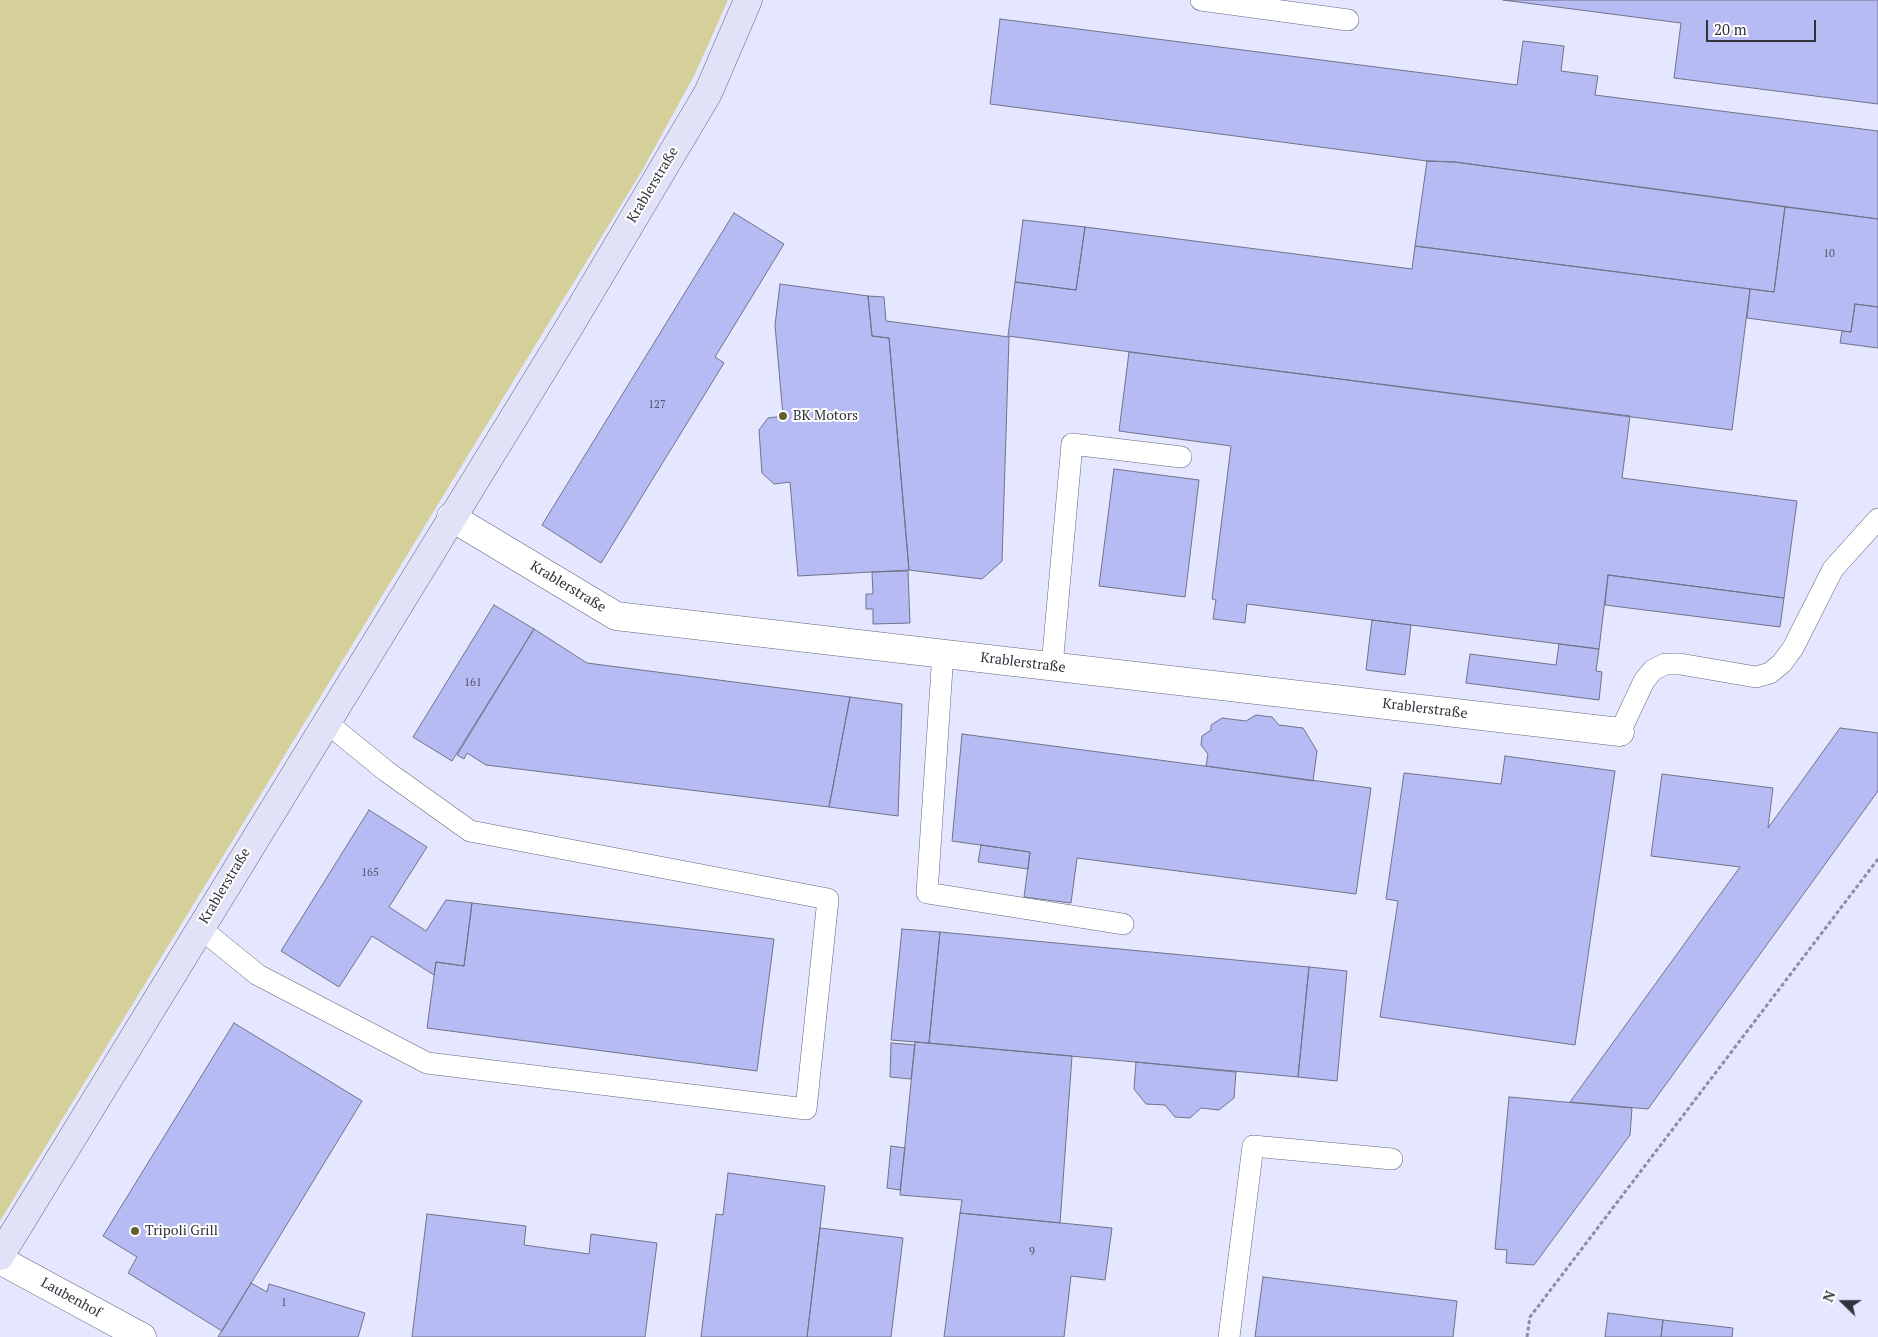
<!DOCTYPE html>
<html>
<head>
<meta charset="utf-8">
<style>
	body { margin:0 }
	#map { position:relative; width:1878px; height:1337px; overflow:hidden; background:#e4e7ff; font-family:"PT Serif",serif }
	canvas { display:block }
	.north { position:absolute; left:1818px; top:1277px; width:50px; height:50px; -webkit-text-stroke:4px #fff; paint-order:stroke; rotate:292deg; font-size:14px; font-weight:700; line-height:20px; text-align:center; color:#31323b }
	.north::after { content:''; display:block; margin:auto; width:18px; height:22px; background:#31323b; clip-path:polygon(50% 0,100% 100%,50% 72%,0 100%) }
	.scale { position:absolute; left:1706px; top:20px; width:110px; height:22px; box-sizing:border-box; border:2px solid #31323b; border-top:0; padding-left:6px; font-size:15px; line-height:18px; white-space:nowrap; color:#31323b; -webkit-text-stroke:4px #fff; paint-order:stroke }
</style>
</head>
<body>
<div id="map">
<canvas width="1878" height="1337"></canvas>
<div class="north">N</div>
<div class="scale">20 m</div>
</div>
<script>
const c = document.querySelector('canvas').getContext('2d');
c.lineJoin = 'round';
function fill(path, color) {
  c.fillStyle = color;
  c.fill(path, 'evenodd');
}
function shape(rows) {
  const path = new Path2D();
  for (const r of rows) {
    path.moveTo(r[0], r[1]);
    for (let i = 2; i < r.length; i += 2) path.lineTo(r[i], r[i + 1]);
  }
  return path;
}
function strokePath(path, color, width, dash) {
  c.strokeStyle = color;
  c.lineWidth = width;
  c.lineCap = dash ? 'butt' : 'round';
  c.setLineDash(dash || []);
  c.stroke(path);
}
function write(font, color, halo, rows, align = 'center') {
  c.font = font + ' "PT Serif",serif';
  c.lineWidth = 4;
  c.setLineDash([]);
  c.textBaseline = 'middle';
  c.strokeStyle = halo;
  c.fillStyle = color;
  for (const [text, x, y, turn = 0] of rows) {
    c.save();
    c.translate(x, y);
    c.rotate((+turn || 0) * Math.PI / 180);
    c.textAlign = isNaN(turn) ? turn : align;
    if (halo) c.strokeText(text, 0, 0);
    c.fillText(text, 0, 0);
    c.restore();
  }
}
const green = shape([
	[0,0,728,0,695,74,643,169,0,1221]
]);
const building = shape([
	[1503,0,1878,0,1878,104,1674,78,1681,23,1503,0],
	[1000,19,1517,85,1523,41,1564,46,1561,71,1598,76,1595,95,1878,131,1878,219,1455,162,1427,161,990,104,1000,19],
	[1427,161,1455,162,1785,207,1774,292,1415,246,1427,161],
	[1785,207,1878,219,1878,307,1855,304,1851,332,1747,318,1750,289,1774,292,1785,207],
	[734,213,784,244,715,357,724,363,601,563,542,525,734,213],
	[1023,220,1085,227,1076,290,1015,282,1023,220],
	[1085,227,1412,269,1415,246,1750,289,1732,430,1008,336,1015,282,1076,290,1085,227],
	[780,284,868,296,872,336,889,338,909,570,798,576,790,482,774,484,762,473,759,430,768,418,783,416,775,325,780,284],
	[868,296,884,297,886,321,1009,337,1002,561,982,579,909,570,889,338,872,336,868,296],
	[1855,304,1878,307,1878,348,1840,343,1842,331,1851,332,1855,304],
	[1129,352,1630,416,1622,478,1797,501,1784,598,1608,575,1599,649,1247,604,1245,623,1213,619,1216,600,1212,599,1231,446,1119,431,1129,352],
	[1114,469,1199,480,1185,597,1099,586,1114,469],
	[908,571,910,623,873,624,873,609,866,609,866,594,873,594,872,572,908,571],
	[1608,575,1784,598,1780,627,1605,605,1608,575],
	[494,605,534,629,452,761,413,737,494,605],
	[1372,620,1411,625,1405,675,1366,670,1372,620],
	[534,629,587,663,850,697,829,807,486,765,467,753,464,759,457,755,534,629],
	[1559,644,1599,649,1596,671,1602,672,1599,700,1466,683,1470,654,1556,665,1559,644],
	[850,697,902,704,898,816,829,807,850,697],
	[1256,715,1272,717,1279,725,1303,728,1317,751,1313,781,1206,766,1208,754,1201,745,1202,736,1211,730,1211,725,1222,718,1246,721,1256,715],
	[1840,728,1878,733,1878,791,1648,1109,1570,1102,1740,867,1651,856,1662,774,1773,788,1768,828,1840,728],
	[962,734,1371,788,1356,894,1077,858,1071,903,1024,897,1030,852,952,841,962,734],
	[1505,756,1615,771,1575,1045,1380,1017,1398,901,1386,899,1404,773,1501,784,1505,756],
	[369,810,427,847,389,907,426,931,446,900,472,903,464,966,436,962,434,975,372,936,339,987,281,951,369,810],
	[981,845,1030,852,1028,869,978,862,981,845],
	[472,903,774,939,757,1071,427,1028,436,962,464,966,472,903],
	[902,929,940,932,929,1043,891,1040,902,929],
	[940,932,1309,967,1298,1077,929,1043,940,932],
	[1309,967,1347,971,1337,1081,1298,1077,1309,967],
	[234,1023,362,1101,222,1331,128,1273,137,1257,103,1236,234,1023],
	[915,1042,1072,1056,1060,1223,960,1213,962,1200,900,1195,915,1042],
	[891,1043,915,1045,911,1079,890,1077,891,1043],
	[1136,1062,1236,1072,1234,1098,1219,1110,1201,1108,1190,1118,1175,1117,1165,1105,1146,1104,1134,1089,1136,1062],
	[1509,1097,1632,1108,1630,1135,1534,1265,1506,1263,1507,1250,1495,1249,1509,1097],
	[891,1146,905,1148,900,1190,887,1188,891,1146],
	[728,1173,825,1186,807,1337,701,1337,716,1214,723,1215,728,1173],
	[960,1213,1112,1228,1105,1280,1071,1276,1064,1337,944,1337,960,1213],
	[427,1214,526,1226,524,1245,589,1254,591,1234,657,1243,645,1337,412,1337,427,1214],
	[820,1228,903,1238,891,1337,807,1337,820,1228],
	[1263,1277,1457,1301,1453,1337,1255,1337,1263,1277],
	[251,1283,267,1292,269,1284,365,1313,358,1337,218,1337,251,1283],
	[1608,1313,1663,1320,1661,1337,1605,1337,1608,1313],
	[1663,1320,1733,1328,1732,1337,1661,1337,1663,1320]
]);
const path = shape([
	[1527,1337,1530,1317,1878,859]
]);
const lane = shape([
	[1201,0,1348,20],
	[943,653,927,893,1123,924],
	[1052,666,1072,444,1181,457],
	[1620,732,1644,681,1653,670,1665,664,1680,664,1756,677,1770,673,1782,663,1793,648,1833,569,1878,519],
	[200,928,258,975,427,1063,806,1109,828,899,470,831,386,771,326,722],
	[1229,1337,1253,1146,1392,1159]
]);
const street = shape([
	[451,517,616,616,1620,732],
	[0,1260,142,1337]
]);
const secondary = shape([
	[0,1256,568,329,708,93,748,0]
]);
const markers = [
	[783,416,5,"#645f2c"],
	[135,1231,5,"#645f2c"]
];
const numberNames = [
	["10",1829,254],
	["127",657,405],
	["161",473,683],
	["165",370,873],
	["9",1032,1252],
	["1",284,1303]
];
const streetNames = [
	["Krablerstraße",653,185,-59],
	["Krablerstraße",568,587,31],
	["Krablerstraße",1023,663,7],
	["Krablerstraße",1425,709,7],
	["Krablerstraße",225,886,-59],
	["Laubenhof",71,1298,29]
];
const poiNames = [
	["BK Motors",793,416],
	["Tripoli Grill",145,1231]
];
fill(green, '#d5d09a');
fill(building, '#b6bbf4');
strokePath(building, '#707388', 1);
strokePath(lane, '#63667a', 22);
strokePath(street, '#63667a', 29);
strokePath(secondary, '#63667a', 29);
strokePath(path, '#8d8fa0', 3, [4, 2.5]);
strokePath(lane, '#fff', 21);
strokePath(street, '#fff', 28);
strokePath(secondary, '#e1e2f7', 28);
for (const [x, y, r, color] of markers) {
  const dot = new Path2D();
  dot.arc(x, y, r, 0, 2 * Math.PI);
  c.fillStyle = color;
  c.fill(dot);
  strokePath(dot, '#fff', 2);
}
write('11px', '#525469', null, numberNames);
write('14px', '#31323b', '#fff', streetNames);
write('14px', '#31323b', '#fff', poiNames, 'left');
</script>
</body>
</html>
